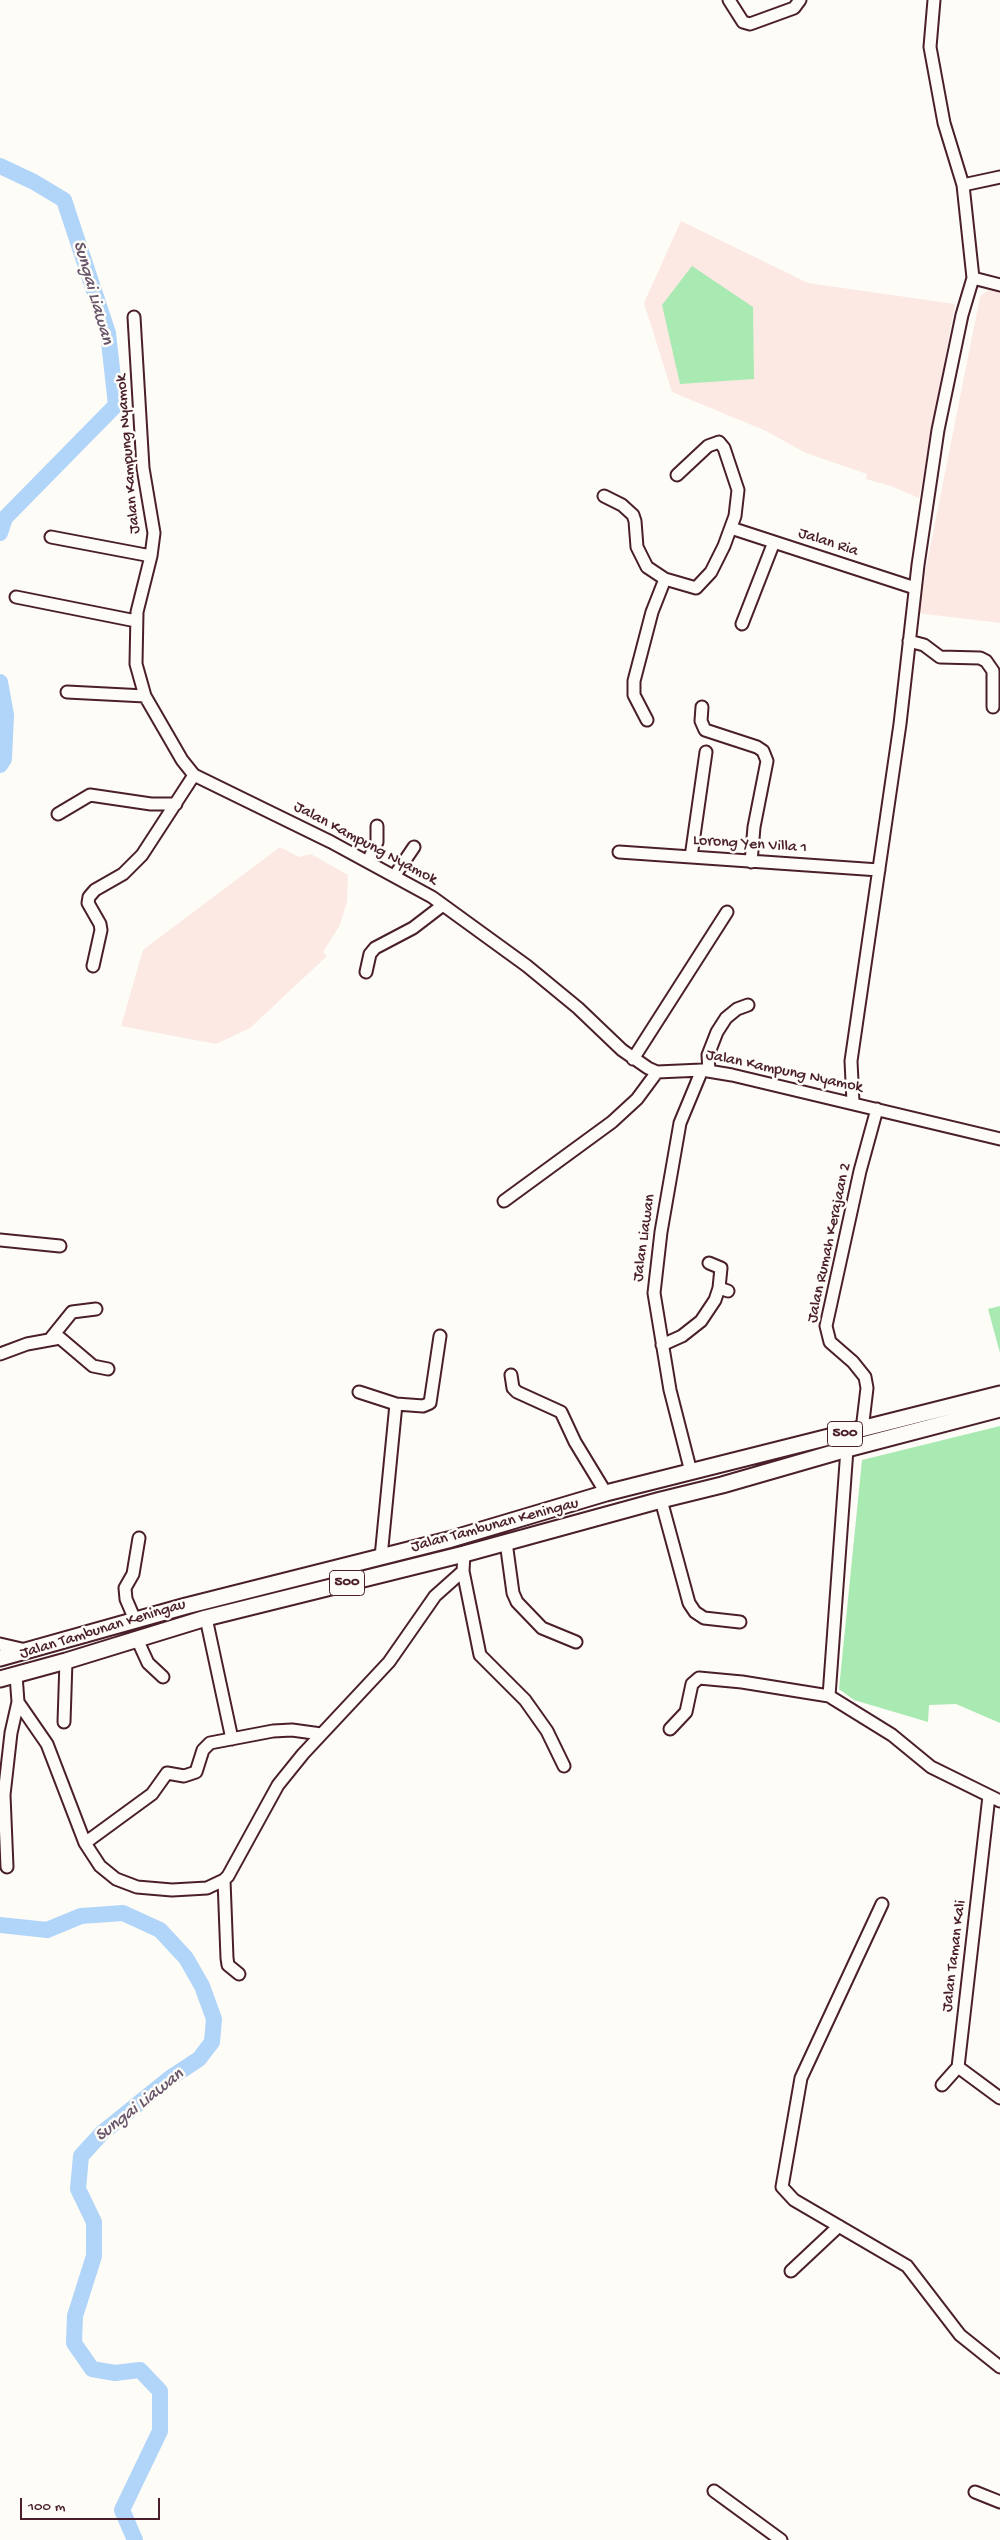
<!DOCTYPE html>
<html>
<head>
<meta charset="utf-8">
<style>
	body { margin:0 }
	#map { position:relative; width:1000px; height:2540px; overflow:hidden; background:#fdfcf7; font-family:"Gochi Hand",sans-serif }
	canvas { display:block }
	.scale { position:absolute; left:20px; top:2498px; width:140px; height:22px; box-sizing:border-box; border:2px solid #4a1f2b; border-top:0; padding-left:6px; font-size:15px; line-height:18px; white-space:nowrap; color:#4a1f2b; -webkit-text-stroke:4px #fdfcf7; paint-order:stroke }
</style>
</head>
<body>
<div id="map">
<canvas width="1000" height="2540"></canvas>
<div class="scale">100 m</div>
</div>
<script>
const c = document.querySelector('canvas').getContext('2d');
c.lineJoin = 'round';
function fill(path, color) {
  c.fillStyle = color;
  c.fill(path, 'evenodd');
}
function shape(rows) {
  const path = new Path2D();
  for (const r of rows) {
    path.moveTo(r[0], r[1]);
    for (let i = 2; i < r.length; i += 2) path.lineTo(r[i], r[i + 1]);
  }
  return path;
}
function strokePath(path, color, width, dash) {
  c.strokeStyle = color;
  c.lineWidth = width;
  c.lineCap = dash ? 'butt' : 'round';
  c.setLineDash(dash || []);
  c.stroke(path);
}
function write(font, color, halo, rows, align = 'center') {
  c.font = font + ' "Gochi Hand",sans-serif';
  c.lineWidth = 5;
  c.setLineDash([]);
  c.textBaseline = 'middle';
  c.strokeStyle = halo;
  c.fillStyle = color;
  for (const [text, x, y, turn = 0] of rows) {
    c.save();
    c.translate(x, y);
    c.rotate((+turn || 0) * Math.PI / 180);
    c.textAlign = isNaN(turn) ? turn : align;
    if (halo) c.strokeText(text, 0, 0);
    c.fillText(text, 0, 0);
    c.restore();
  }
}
const built = shape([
	[681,221,808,283,955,304,919,498,891,486,866,479,867,474,806,453,766,431,672,392,644,303],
	[988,290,1000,293,1000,623,917,613,980,297],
	[280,847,299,857,311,854,348,875,347,901,340,925,323,952,327,956,250,1028,216,1044,121,1026,143,950]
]);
const green = shape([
	[692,266,753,307,754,379,680,384,662,305],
	[1000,1306,1000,1353,988,1309],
	[1000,1426,1000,1723,956,1704,929,1705,928,1722,854,1700,839,1689,862,1460]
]);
const river = shape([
	[0,166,34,182,64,200,108,333,116,405,5,518,0,533],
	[0,682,6,715,4,759,0,765],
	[0,1925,47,1930,81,1916,123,1913,160,1930,186,1958,202,1986,214,2019,212,2042,199,2059,170,2078,102,2133,81,2156,78,2189,94,2222,94,2256,75,2316,74,2343,92,2369,115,2373,140,2370,160,2391,160,2431,122,2510,135,2540]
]);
const minor = shape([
	[729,0,743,22,750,24,794,8,800,0],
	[963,185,1000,177],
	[973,278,1000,285],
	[134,317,143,468,154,533,151,556,137,612,136,664,145,696,182,760,194,775,331,842,432,897,527,966,578,1008,622,1050,648,1068,657,1072,702,1070,732,1075,1000,1139],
	[604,496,622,505,633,515,635,521,637,547,647,567,665,579,696,588,711,572,724,546,735,516,738,490,724,448,719,442,708,446,677,475],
	[731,528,915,588],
	[51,537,151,556],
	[16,597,136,621],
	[742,624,774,542],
	[909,641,924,645,940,657,980,658,986,661,993,671,993,707],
	[67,692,145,696],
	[702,707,701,721,705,730,757,747,763,751,767,761,754,827,751,862],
	[647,720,634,695,634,681,652,612,665,579],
	[58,814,90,795,151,804,176,804],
	[619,852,879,870],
	[691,857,706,752],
	[368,861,377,842,377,826],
	[395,875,414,847],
	[93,966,101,930,100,924,88,903,89,897,95,890,123,874,142,855,194,775],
	[366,972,370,954,375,948,413,928,443,905],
	[633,1059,727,912],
	[709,1071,708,1055,717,1032,726,1018,737,1009,748,1005],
	[853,1102,851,1061,900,724,918,565,938,430,962,315,973,278,963,185,944,123,930,47,934,0],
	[504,1201,612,1122,637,1099,657,1072],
	[0,1240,60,1246],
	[709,1263,721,1268,719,1288],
	[51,1338,72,1312,96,1309],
	[662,1345,682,1336,701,1321,715,1300,719,1288,728,1291],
	[0,1354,27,1344,60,1338,93,1366,108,1369],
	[511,1375,513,1388,517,1392,561,1412,575,1442,606,1493],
	[359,1392,396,1404,381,1557],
	[396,1404,423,1406,430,1403,440,1336],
	[862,1430,867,1388,865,1377,853,1362,830,1342,826,1326,860,1171,877,1109],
	[847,1449,829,1696,892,1735,931,1767,1000,1801],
	[691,1472,670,1390,654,1293,661,1232,680,1123,702,1070],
	[661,1500,689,1603,695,1612,704,1618,740,1622],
	[506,1542,513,1593,517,1602,542,1628,576,1642],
	[463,1571,480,1655,525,1700,547,1731,564,1766],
	[206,1618,232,1739],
	[135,1620,126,1599,125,1588,133,1574,139,1538],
	[137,1639,148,1663,163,1677],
	[0,1644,26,1650],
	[16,1675,18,1702,47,1744,85,1843,100,1866,116,1879,137,1887,172,1890,207,1888,224,1880,228,1876,278,1785,303,1754,389,1662,435,1596,463,1571,464,1554],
	[64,1722,66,1661],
	[670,1729,686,1712,692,1684,699,1678,742,1682,829,1696],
	[989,1796,958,2067,1000,2098],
	[85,1843,152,1794,167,1773,184,1776,196,1772,203,1750,210,1743,273,1731,292,1730,321,1734],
	[7,1867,4,1795,11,1733,18,1702],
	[224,1880,227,1958,228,1965,239,1974],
	[882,1904,801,2078,782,2187,794,2200,907,2266,960,2335,1000,2367],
	[942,2085,958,2067],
	[791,2271,839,2226],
	[714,2491,781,2540],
	[975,2492,1000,2502]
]);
const major = shape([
	[0,1658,186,1606,448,1540,606,1493,1000,1394],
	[0,1679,66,1661,206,1618,464,1554,661,1500,722,1485,847,1449,1000,1409]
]);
const shields = [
	[845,1434,35],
	[347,1583,35]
];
const shieldNames = [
	["500",845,1434],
	["500",347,1583]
];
const streetNames = [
	["Jalan Kampung Nyamok",129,454,-95],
	["Jalan Ria",828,543,18],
	["Jalan Kampung Nyamok",365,844,28],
	["Lorong Yen Villa 1",750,845,4],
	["Jalan Kampung Nyamok",784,1072,12],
	["Jalan Liawan",645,1238,-82],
	["Jalan Rumah Kerajaan 2",830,1243,-78],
	["Jalan Tambunan Keningau",495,1526,-15],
	["Jalan Tambunan Keningau",103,1630,-17],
	["Jalan Taman Kali",955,1956,-83]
];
const waterNames = [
	["Sungai Liawan",92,293,74],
	["Sungai Liawan",140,2106,-38]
];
fill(built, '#fce9e3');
fill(green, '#a9e9b2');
strokePath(river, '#b1d4f9', 16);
strokePath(minor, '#4a1f2b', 15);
strokePath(major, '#4a1f2b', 19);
strokePath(minor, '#fdfcf7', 11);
strokePath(major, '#fdfcf7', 15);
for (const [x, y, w] of shields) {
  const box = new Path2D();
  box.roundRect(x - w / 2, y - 12.5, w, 25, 4);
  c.fillStyle = '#fdfcf7';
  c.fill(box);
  strokePath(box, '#4a1f2b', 1);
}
write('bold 15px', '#4a1f2b', null, shieldNames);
write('16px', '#4a1f2b', '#fdfcf7', streetNames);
write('italic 18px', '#695569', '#fdfcf7', waterNames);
</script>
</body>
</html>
